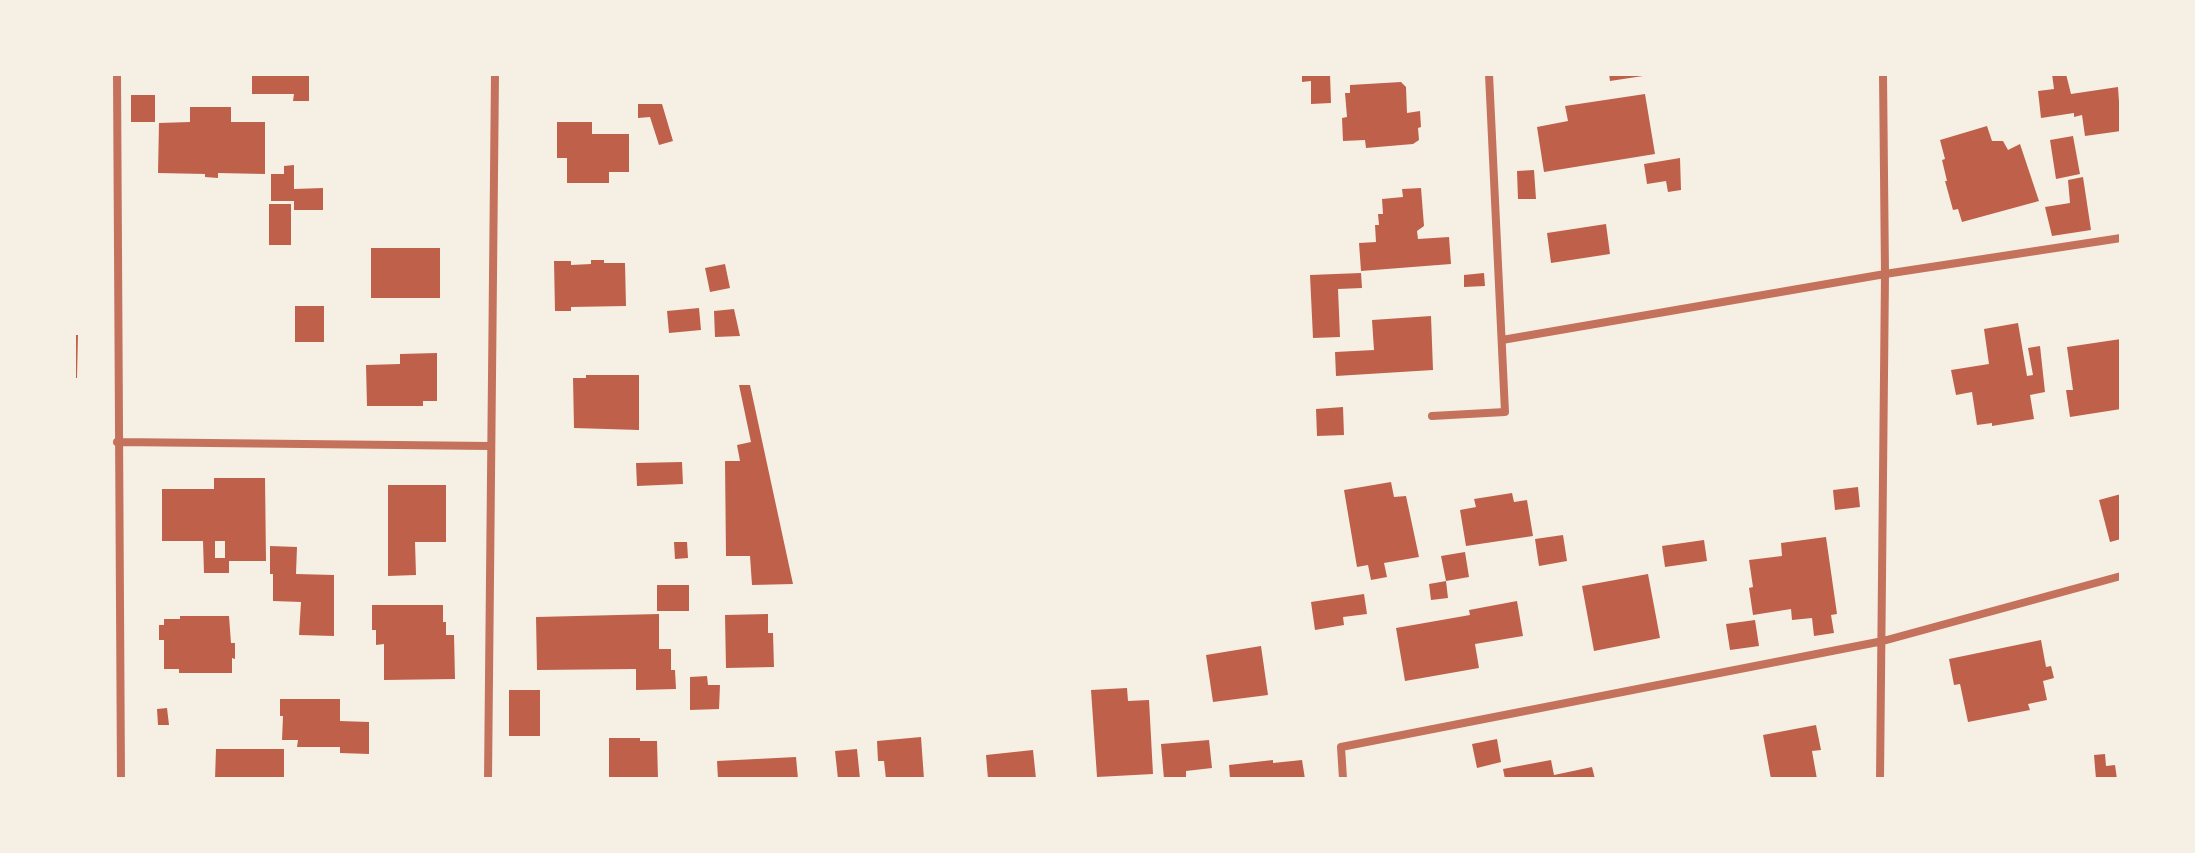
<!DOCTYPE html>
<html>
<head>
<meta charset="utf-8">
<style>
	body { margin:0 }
	#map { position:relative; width:2195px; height:853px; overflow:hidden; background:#f6efe4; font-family:"Titillium Web",sans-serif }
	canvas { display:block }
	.frame { position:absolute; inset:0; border:76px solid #f6efe4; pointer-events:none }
</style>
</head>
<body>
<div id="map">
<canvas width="2195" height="853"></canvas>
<div class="frame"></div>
</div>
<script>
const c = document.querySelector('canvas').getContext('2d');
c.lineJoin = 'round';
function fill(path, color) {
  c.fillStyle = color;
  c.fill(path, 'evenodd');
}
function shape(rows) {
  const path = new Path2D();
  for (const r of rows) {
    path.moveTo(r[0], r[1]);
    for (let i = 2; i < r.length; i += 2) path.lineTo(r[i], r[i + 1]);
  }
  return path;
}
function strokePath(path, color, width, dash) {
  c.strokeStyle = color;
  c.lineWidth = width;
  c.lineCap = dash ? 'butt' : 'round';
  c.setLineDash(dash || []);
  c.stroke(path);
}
const building = shape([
	[252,74,309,75,309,101,293,101,294,94,252,94],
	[1302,74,1330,74,1331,103,1311,104,1311,81,1302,82],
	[1609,74,1643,74,1643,76,1610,81],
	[2052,74,2066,74,2071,94,2118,87,2121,131,2085,136,2082,115,2074,117,2074,113,2041,118,2038,91,2054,89],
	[1401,82,1406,87,1407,113,1420,111,1421,127,1418,128,1419,140,1413,144,1366,148,1365,140,1343,141,1342,118,1347,117,1345,93,1350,93,1350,85],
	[1645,94,1655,154,1544,172,1537,127,1568,121,1565,106],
	[131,95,155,95,155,122,131,122],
	[638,104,662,104,673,141,659,145,650,117,638,118],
	[190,107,231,107,231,122,265,122,265,174,218,173,218,178,205,177,205,174,158,173,159,123,190,122],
	[557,122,592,122,592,134,629,134,629,172,609,172,609,183,567,183,567,158,557,158],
	[1987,126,1992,141,2003,141,2008,150,2020,144,2039,201,1962,222,1958,209,1953,210,1945,181,1947,181,1942,160,1945,159,1940,140],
	[2073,136,2080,174,2056,179,2050,140],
	[1680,158,1681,190,1668,192,1666,181,1647,184,1644,164],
	[294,165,294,189,323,188,323,210,294,210,294,201,271,201,271,174,284,174,284,166],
	[1534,170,1536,199,1518,199,1517,171],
	[2083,177,2091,230,2052,236,2045,207,2070,203,2068,180],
	[1421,188,1424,226,1417,231,1418,239,1449,237,1451,264,1361,271,1359,243,1376,242,1375,225,1379,225,1378,214,1383,214,1382,199,1403,197,1402,189],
	[269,204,291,204,291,245,269,245],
	[1606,224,1610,254,1551,263,1547,233],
	[371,248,440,248,440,298,371,298],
	[591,260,604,260,604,263,625,263,626,306,571,307,571,311,555,311,554,261,571,261,571,265,591,264],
	[725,264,730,288,710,292,705,268],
	[1361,273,1362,288,1338,289,1340,337,1313,338,1310,275],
	[1484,273,1485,286,1464,287,1464,275],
	[295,306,324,306,324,342,295,342],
	[699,308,701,330,669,333,667,311],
	[734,309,740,336,715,337,714,311],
	[1431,316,1433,370,1336,376,1335,352,1374,350,1372,320],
	[2018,323,2027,376,2033,375,2028,348,2040,346,2045,392,2030,395,2034,419,1992,426,1992,423,1977,425,1972,392,1956,395,1951,370,1989,364,1984,329],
	[74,335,78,335,77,378,74,378],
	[2121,339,2121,409,2070,417,2066,390,2073,390,2067,347],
	[437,353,437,401,423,401,423,406,367,406,366,365,400,364,400,354],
	[586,375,639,375,639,430,574,428,573,378,586,378],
	[739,385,750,385,793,584,752,585,750,556,726,556,725,461,740,461,737,445,751,442],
	[1343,407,1344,435,1317,436,1316,409],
	[682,462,683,484,637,486,636,463],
	[214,478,265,478,266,561,229,561,229,573,204,573,203,541,162,541,162,489,214,489],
	[215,541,225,541,225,558,215,558],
	[1391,482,1394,497,1406,496,1419,557,1384,563,1387,577,1371,580,1368,565,1357,567,1344,490],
	[388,485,446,485,446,542,415,542,416,575,388,576],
	[1858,487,1860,507,1835,510,1833,490],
	[1512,493,1514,502,1527,500,1533,536,1466,546,1460,510,1476,507,1474,499],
	[2121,494,2121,539,2110,542,2099,500],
	[1563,535,1567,561,1539,566,1535,539],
	[1826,537,1837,614,1831,615,1834,633,1814,636,1812,618,1792,620,1791,609,1753,615,1749,588,1753,587,1749,560,1782,556,1781,543],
	[1704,540,1707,561,1665,567,1662,546],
	[674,542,687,542,688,558,675,559],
	[270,546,297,547,296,574,334,575,334,636,299,635,301,602,273,601,273,574,270,574],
	[1465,552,1469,577,1446,581,1441,556],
	[1648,574,1660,638,1594,651,1582,586],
	[1446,581,1448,598,1431,600,1429,584],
	[657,585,689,585,689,611,657,611],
	[1364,594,1367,614,1343,617,1344,625,1315,630,1311,602],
	[1517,601,1523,636,1475,644,1479,668,1405,681,1396,628,1470,615,1469,610],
	[372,605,443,605,443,622,446,622,446,635,454,635,455,679,384,680,384,644,376,645,376,630,372,630],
	[659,614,659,649,671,649,671,670,675,670,676,689,636,690,636,669,537,670,536,617],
	[768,614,768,633,773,633,774,667,726,668,725,615],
	[180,616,229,616,231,643,235,643,235,659,232,658,232,673,179,673,179,669,164,669,164,640,159,640,159,625,164,625,164,619,180,619],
	[1755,620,1759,646,1730,650,1726,624],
	[2041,640,2046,667,2051,666,2054,678,2043,681,2047,700,2028,704,2030,710,1968,722,1960,684,1954,685,1949,659],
	[1261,646,1268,695,1213,702,1206,655],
	[707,676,708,685,720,685,719,709,690,710,690,677],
	[1127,688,1128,701,1149,700,1153,774,1097,777,1091,690],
	[509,690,540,690,540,736,509,736],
	[280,699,340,699,340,721,369,722,369,754,340,753,340,747,297,747,298,740,282,740,283,716,280,716],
	[167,708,169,725,158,725,157,709],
	[1816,725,1821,750,1812,751,1817,779,1771,779,1763,735],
	[921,737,924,779,886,779,884,761,878,761,877,741],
	[609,738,640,738,640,741,657,741,658,779,609,779],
	[1497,739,1501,762,1477,768,1472,744],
	[1209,740,1212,768,1186,771,1186,779,1164,779,1161,744],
	[216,749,284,749,284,779,215,779],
	[857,749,860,779,838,779,835,751],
	[1033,750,1036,779,988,779,986,755],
	[2105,754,2106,766,2115,765,2117,779,2096,779,2094,755],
	[796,757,798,779,718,779,717,761],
	[1273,760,1273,763,1302,760,1305,779,1230,779,1229,765],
	[1551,760,1554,775,1592,767,1595,779,1505,779,1503,769]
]);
const minor = shape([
	[117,74,121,779],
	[1502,340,1885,274,2121,238],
	[1432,416,1505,412,1489,74],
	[117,442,490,446],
	[488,779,495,74],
	[1343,779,1341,747,1883,641,2121,576],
	[1880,779,1885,274,1883,74]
]);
fill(building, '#bf614a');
strokePath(minor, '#c5725c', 8);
</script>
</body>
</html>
